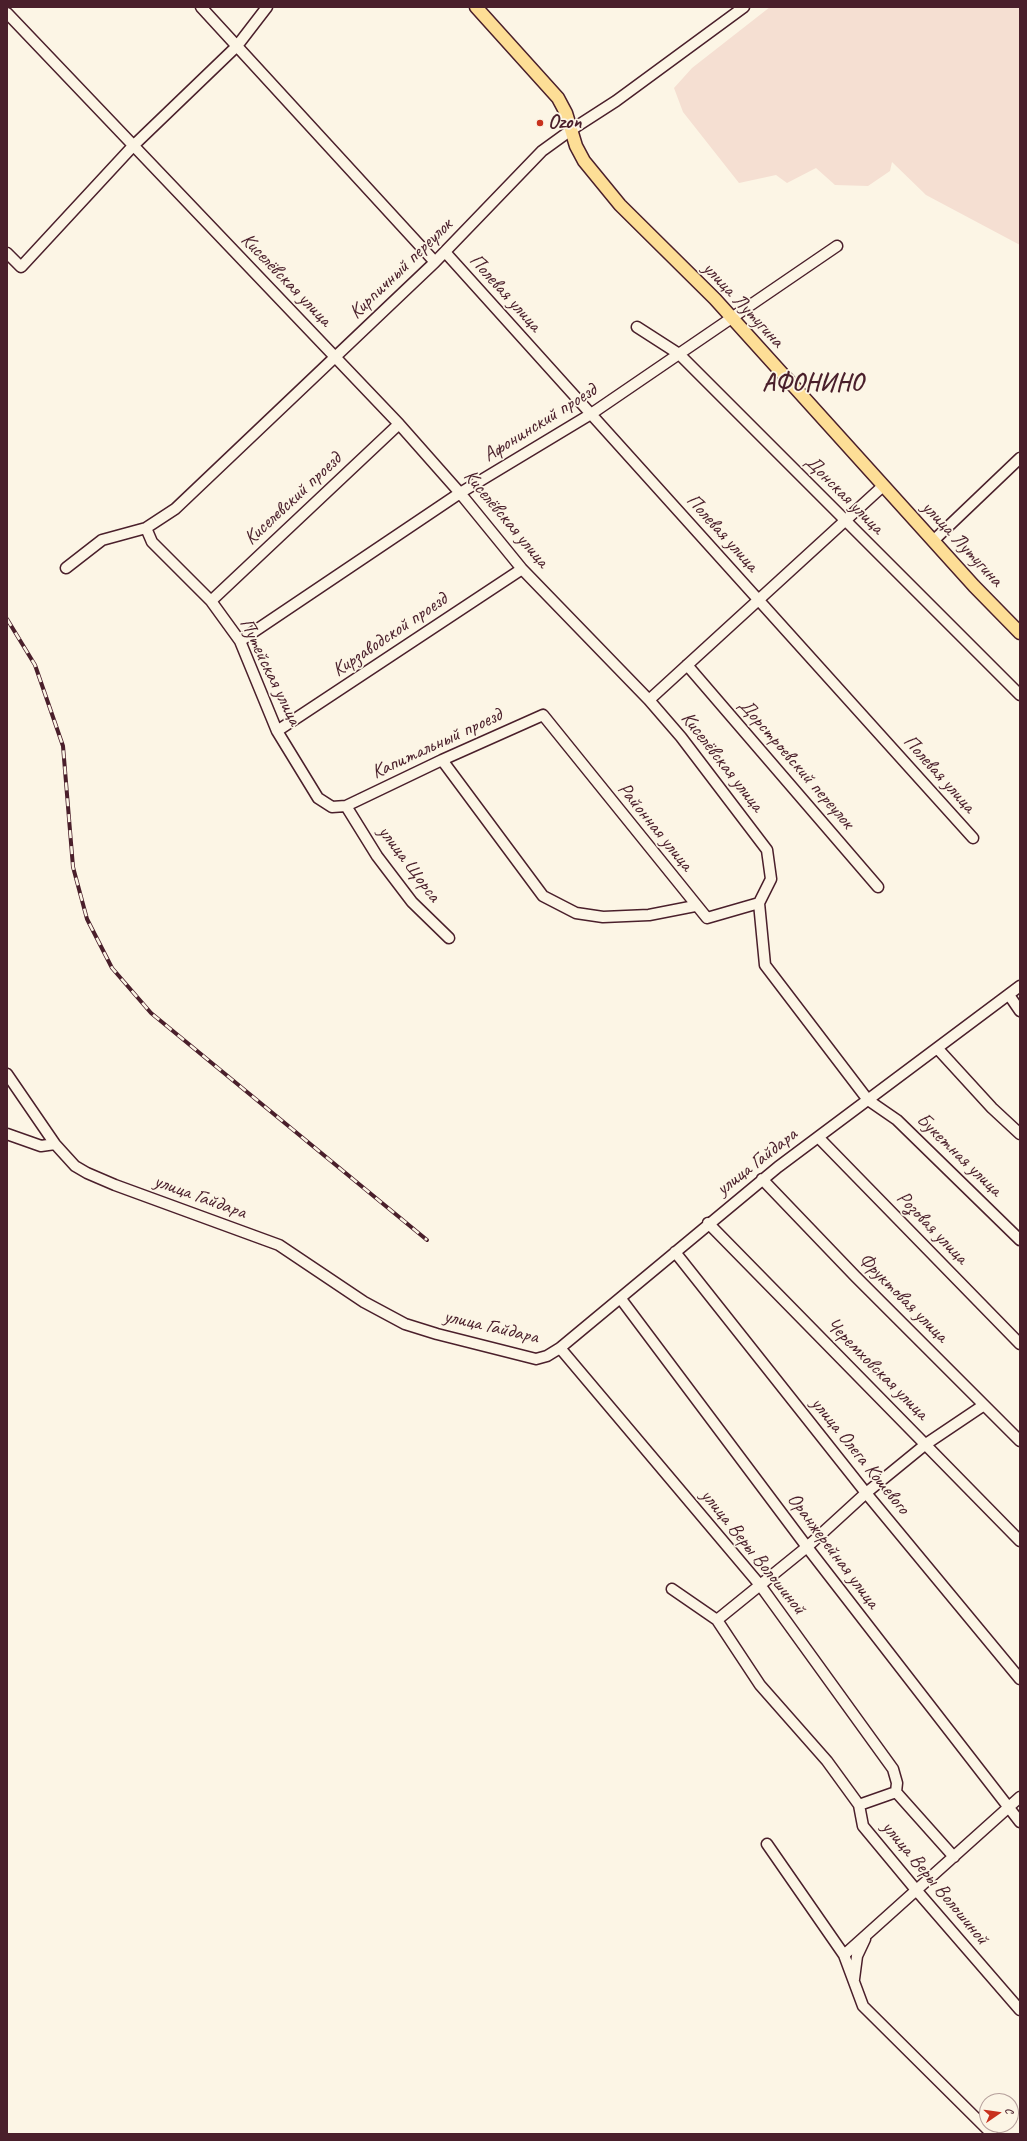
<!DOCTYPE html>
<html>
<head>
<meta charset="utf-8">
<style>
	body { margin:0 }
	#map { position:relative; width:1027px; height:2141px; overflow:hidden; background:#fcf5e5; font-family:Caveat,sans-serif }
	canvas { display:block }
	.frame { position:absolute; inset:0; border:8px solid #4a1f2b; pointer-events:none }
	.north { position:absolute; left:979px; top:2093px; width:40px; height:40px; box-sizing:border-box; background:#fcf5e5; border:1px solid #b59f9b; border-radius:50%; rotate:77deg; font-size:11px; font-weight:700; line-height:16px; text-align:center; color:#4a1f2b }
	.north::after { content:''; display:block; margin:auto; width:14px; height:18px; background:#c8321e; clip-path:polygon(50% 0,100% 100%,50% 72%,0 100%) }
</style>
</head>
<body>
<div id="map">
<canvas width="1027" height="2141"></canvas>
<div class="frame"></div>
<div class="north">С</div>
</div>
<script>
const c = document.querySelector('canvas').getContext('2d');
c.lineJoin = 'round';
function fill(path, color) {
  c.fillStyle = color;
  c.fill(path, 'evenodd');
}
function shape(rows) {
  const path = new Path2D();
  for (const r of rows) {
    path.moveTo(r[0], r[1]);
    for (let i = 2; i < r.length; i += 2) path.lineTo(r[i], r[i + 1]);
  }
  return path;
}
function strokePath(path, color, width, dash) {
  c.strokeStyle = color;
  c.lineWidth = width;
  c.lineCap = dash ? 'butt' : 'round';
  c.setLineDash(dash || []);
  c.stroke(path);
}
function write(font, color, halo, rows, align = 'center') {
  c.font = font + ' Caveat,sans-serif';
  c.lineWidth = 3.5;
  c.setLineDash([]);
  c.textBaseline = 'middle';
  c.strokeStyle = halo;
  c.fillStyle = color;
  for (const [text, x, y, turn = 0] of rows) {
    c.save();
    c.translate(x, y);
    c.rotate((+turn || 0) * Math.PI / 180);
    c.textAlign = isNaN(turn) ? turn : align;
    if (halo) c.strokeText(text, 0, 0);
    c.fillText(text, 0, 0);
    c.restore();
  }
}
const built = shape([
	[770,7,1020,7,1020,245,926,195,892,162,890,171,868,186,835,185,816,168,787,183,776,175,739,183,683,112,674,88,692,68]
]);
const minor = shape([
	[201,7,435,262],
	[7,13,399,424,460,493,522,569,649,700,681,737,767,850,771,879,759,903,765,965,868,1100,897,1120,1020,1240],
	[445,252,973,838],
	[7,253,21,267,133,146,237,46,267,7],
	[637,327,679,354,1020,695],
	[146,528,152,542,211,601,240,641,277,731,318,798,332,807,346,806,442,760,543,715,707,918,759,903],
	[933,541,1020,458],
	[66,568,102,540,146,528,175,509,435,262,542,151,571,130,616,101,744,7],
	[211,601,399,424],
	[240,641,460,493,591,414,837,246],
	[687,665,878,887],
	[649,700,883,486],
	[277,731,522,569],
	[442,760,543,896,576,913,603,917,649,915,695,906],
	[346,806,377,856,412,902,449,938],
	[1009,995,1020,1011],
	[938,1049,992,1108,1020,1134],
	[7,1074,55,1144,75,1166,87,1173,115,1185,279,1245,364,1302,405,1324,437,1334,536,1359,547,1356,560,1348,778,1167,1020,986],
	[7,1134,41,1146,55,1144],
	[818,1137,1020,1344],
	[762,1179,855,1276,1020,1441],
	[708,1223,1020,1541],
	[675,1252,866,1493,1020,1679],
	[621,1299,807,1547,1020,1822],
	[560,1348,760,1585,893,1769,897,1783,896,1792],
	[672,1589,717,1620,807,1547,866,1493,926,1444,984,1405],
	[717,1620,760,1685,827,1761,859,1805,863,1826,917,1891,1020,2010],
	[859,1805,896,1792,954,1857],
	[767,1844,844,1955,863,2006,992,2134],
	[844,1955,1020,1797],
	[854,1979,857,1956,865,1939]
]);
const major = shape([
	[476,7,558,98,566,113,576,146,584,161,620,205,715,299,974,586,1020,633]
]);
const rail = shape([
	[7,619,35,665,63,746,73,867,87,919,112,968,151,1013,427,1240]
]);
const markers = [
	[540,123,4,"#c8321e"]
];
const poiNames = [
	["Ozon",548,123]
];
const streetNames = [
	["Кирпичный переулок",401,269,-44],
	["Киселёвская улица",286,280,46],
	["Полевая улица",505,293,48],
	["улица Лутугина",743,305,47],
	["Афонинский проезд",540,423,-32],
	["Донская улица",844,495,45],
	["Киселевский проезд",293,499,-43],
	["Киселёвская улица",506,519,50],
	["Полевая улица",722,533,48],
	["улица Лутугина",962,544,47],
	["Кирзаводской проезд",390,635,-34],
	["Путейская улица",270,672,64],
	["Капитальный проезд",437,744,-25],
	["Киселёвская улица",722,762,52],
	["Дорстроевский переулок",796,764,49],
	["Полевая улица",939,774,48],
	["Районная улица",655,827,51],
	["улица Щорса",409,864,53],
	["Букетная улица",959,1155,44],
	["улица Гайдара",757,1162,-38],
	["улица Гайдара",200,1197,20],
	["Розовая улица",932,1228,46],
	["Фруктовая улица",903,1298,45],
	["улица Гайдара",491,1327,13],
	["Черемховская улица",877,1369,45],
	["улица Олега Кошевого",860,1456,51],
	["Оранжерейная улица",833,1551,53],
	["улица Веры Волошиной",753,1552,51],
	["улица Веры Волошиной",935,1883,50]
];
const districtNames = [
	["АФОНИНО",813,384]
];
fill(built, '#f5dfd2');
strokePath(minor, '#4a1f2b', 13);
strokePath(major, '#4a1f2b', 15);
strokePath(minor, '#fcf5e5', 10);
strokePath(major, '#fdde96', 12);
strokePath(rail, '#4a1f2b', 4);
strokePath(rail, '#fcf5e5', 2.5, [8]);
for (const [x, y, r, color] of markers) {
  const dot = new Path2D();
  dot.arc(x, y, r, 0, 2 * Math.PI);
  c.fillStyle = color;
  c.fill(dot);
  strokePath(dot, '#fcf5e5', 1.5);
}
write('bold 20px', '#4a1f2b', '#fcf5e5', poiNames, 'left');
write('20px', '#4a1f2b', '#fcf5e5', streetNames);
c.letterSpacing = '1px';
write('bold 24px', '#4a1f2b', '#fcf5e5', districtNames);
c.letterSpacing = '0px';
</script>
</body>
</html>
